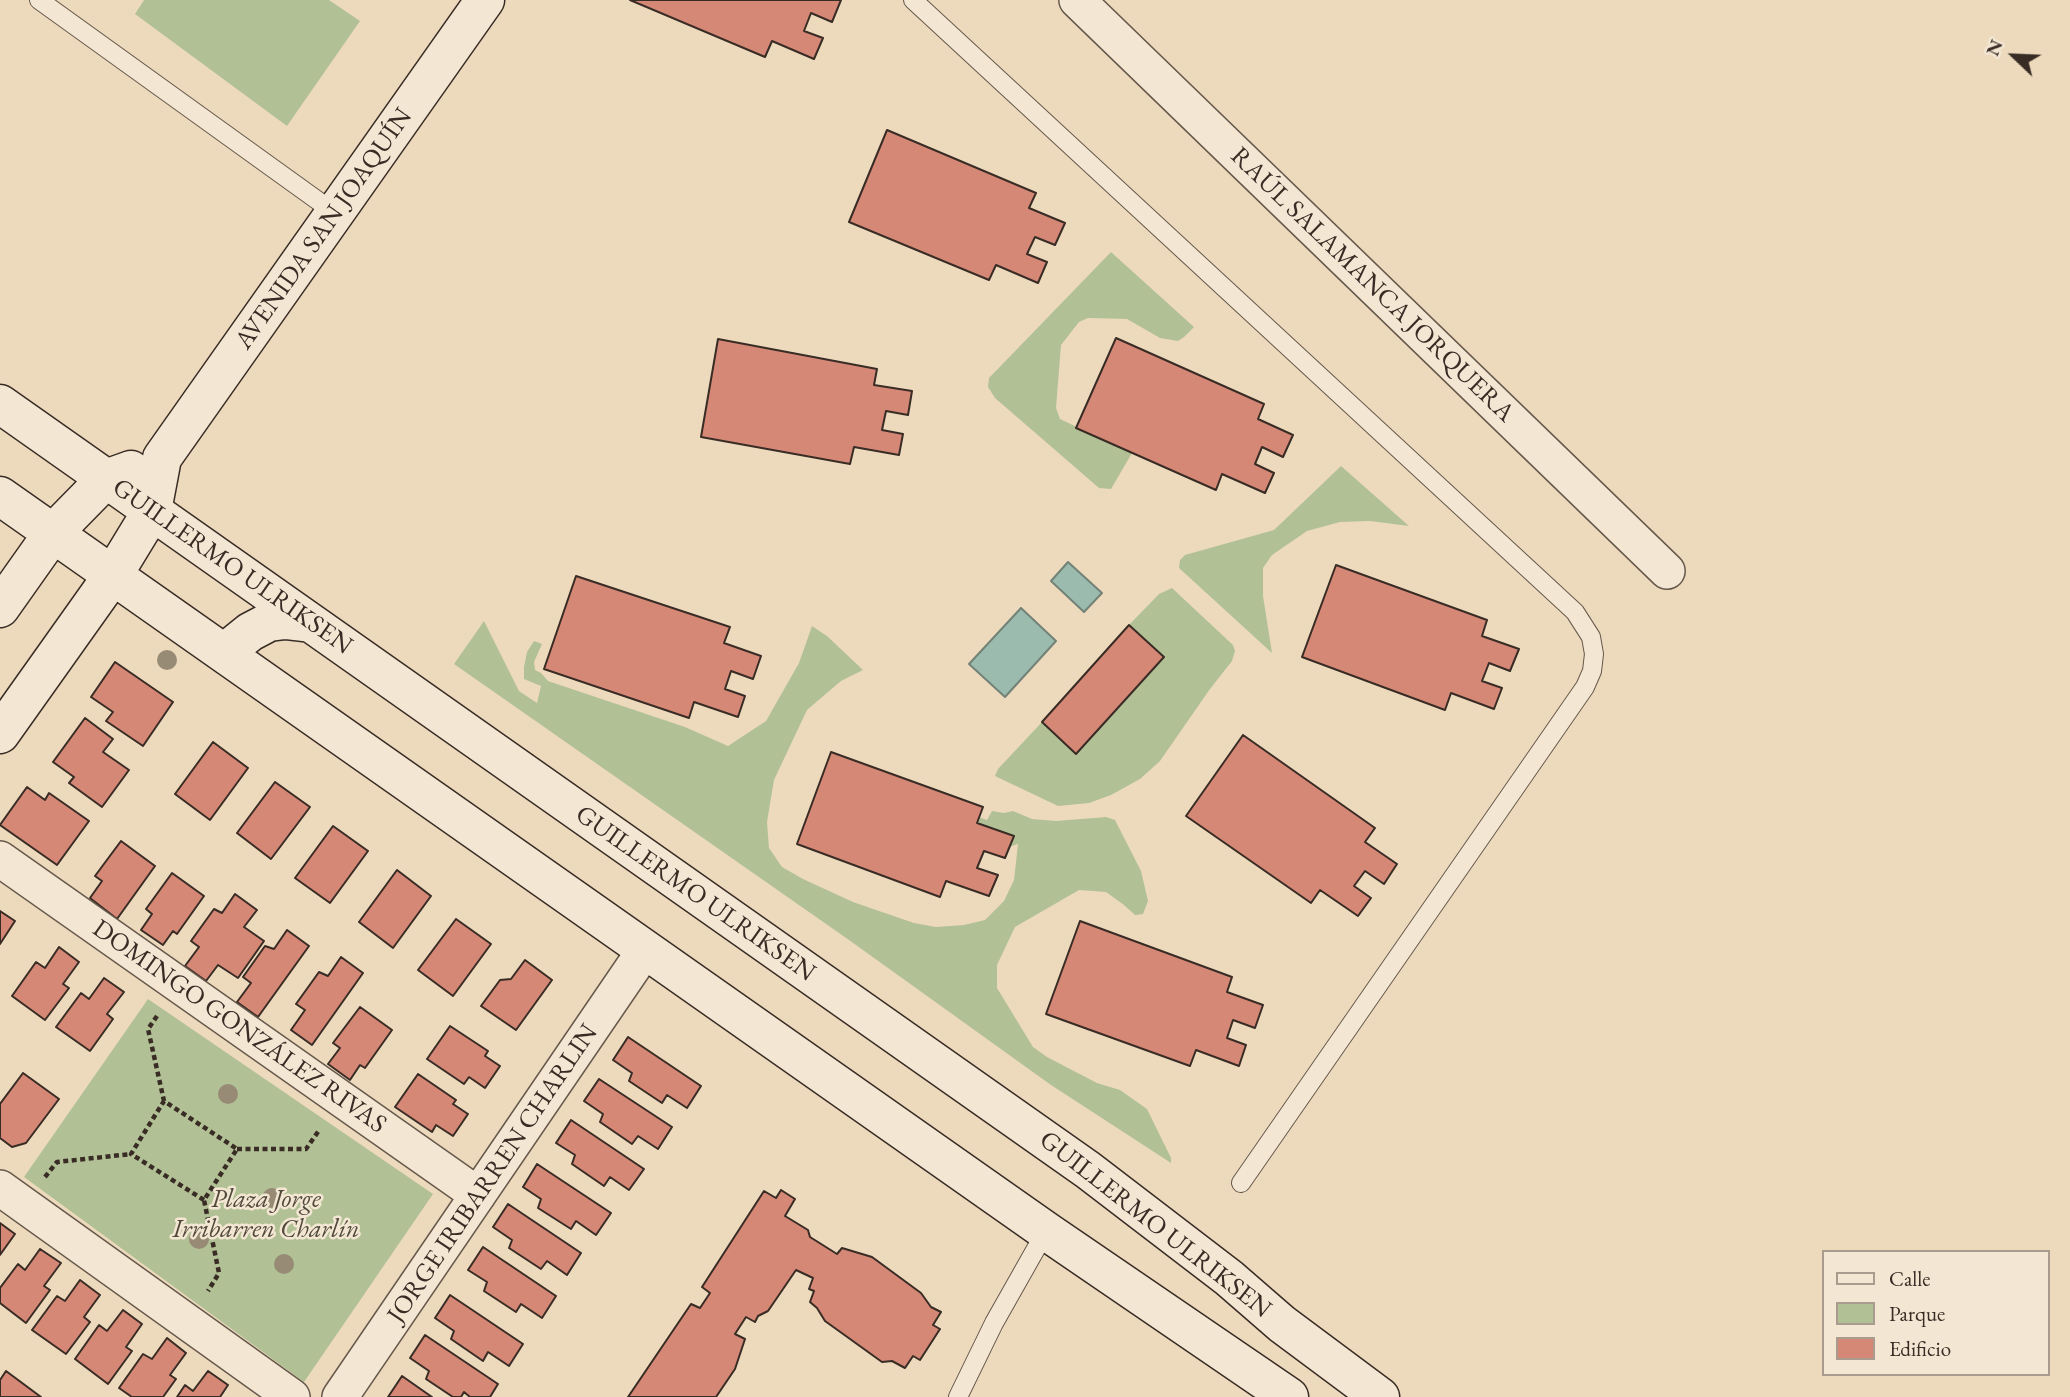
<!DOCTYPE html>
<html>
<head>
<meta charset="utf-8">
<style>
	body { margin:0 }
	#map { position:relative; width:2070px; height:1397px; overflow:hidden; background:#eddabd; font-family:"EB Garamond",serif }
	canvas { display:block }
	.legend { position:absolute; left:1822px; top:1250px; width:228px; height:126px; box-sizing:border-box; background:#f3e7d4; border:2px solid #a99c8e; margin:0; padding:9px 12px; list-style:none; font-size:21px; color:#392c25 }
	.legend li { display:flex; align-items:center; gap:14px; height:35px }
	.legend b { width:35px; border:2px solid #a99c8e }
	.north { position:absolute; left:1979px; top:21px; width:70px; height:70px; -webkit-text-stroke:5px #f3e7d4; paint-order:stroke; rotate:293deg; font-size:19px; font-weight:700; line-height:28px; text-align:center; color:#392c25 }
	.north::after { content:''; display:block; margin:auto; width:24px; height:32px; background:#392c25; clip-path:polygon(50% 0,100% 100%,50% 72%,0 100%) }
</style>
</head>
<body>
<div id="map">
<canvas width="2070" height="1397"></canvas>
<ul class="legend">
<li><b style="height:9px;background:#f3e7d4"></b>Calle</li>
<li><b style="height:19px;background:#b2c195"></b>Parque</li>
<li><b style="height:19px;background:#d58876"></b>Edificio</li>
</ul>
<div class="north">N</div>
</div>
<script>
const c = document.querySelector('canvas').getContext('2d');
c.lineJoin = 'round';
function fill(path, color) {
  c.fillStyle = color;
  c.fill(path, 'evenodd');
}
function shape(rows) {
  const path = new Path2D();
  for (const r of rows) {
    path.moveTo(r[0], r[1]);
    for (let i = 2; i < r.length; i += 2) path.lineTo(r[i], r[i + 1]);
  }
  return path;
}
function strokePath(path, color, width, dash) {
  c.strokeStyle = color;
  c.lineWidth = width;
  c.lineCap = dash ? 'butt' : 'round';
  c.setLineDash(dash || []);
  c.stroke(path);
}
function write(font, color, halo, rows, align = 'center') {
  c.font = font + ' "EB Garamond",serif';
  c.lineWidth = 5;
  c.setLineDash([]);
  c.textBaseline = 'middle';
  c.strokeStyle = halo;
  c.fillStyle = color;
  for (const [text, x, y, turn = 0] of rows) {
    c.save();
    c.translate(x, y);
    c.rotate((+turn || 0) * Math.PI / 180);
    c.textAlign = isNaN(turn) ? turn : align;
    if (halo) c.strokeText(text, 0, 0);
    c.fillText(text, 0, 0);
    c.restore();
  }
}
const green = shape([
	[144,0,329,0,360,21,287,126,135,14],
	[1111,252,1194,327,1184,337,1178,341,1160,338,1127,319,1088,318,1079,322,1061,345,1056,408,1060,419,1132,453,1111,489,1099,488,995,398,988,387,989,378],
	[1341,466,1409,526,1370,521,1340,522,1307,531,1272,555,1263,568,1263,596,1272,653,1179,568,1180,560,1185,555,1274,530],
	[1172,588,1233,645,1235,651,1232,661,1210,689,1160,761,1140,779,1111,795,1089,803,1058,806,995,776,998,769,1042,722,1077,753,1163,657,1129,625,1159,594],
	[484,621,519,691,537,703,541,686,524,679,524,667,527,652,534,641,542,644,534,662,535,670,541,673,548,681,685,727,728,746,766,721,799,663,812,626,827,636,863,670,841,681,807,710,774,780,767,822,769,848,782,867,803,879,853,902,914,923,936,927,964,925,985,920,1004,901,1014,880,1018,844,1009,847,1013,836,977,823,979,817,987,820,992,811,1004,813,1013,811,1032,819,1056,821,1106,817,1115,820,1141,871,1148,901,1143,914,1135,915,1124,905,1106,892,1079,890,1015,927,997,965,997,988,1033,1047,1047,1057,1097,1083,1120,1090,1147,1109,1171,1158,1171,1163,1051,1085,849,940,454,664],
	[148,999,433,1194,304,1382,24,1177]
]);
const water = shape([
	[1068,562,1102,593,1084,612,1051,581,1068,562],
	[1021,608,1056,641,1005,697,969,664,1021,608]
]);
const building = shape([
	[630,0,841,0,832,22,811,13,804,31,823,38,814,59,772,41,765,57,630,0],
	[887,130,1036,193,1029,208,1065,223,1055,245,1035,237,1027,254,1047,262,1038,283,996,265,989,280,849,222,887,130],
	[1116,338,1264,404,1258,419,1293,435,1283,457,1262,447,1255,464,1274,473,1265,493,1222,474,1216,490,1076,428,1116,338],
	[718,339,877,369,874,385,912,391,908,415,886,411,882,430,903,434,899,455,854,447,850,464,701,437,718,339],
	[1336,565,1487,620,1482,636,1519,649,1510,671,1489,663,1482,681,1502,688,1494,709,1451,693,1445,710,1302,657,1336,565],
	[576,576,730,627,724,643,761,656,753,679,731,671,725,689,745,696,738,717,694,702,689,718,544,669,576,576],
	[1129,625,1164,657,1076,754,1042,722,1129,625],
	[115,662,173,702,143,746,106,721,113,712,91,697,115,662],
	[85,718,113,739,103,752,129,770,102,807,69,783,74,777,53,762,85,718],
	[1243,735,1375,828,1365,842,1397,864,1384,884,1365,871,1354,886,1371,898,1358,916,1320,890,1311,903,1186,816,1243,735],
	[213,742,248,768,210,820,175,794,213,742],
	[831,752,983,807,977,823,1014,836,1005,858,984,851,977,868,998,875,989,896,946,881,940,897,797,844,831,752],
	[275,782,310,807,271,859,237,833,275,782],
	[27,787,45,800,49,793,89,821,57,865,0,825,27,787],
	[333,826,368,851,330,903,295,878,333,826],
	[121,841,155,866,117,919,90,898,102,881,95,876,121,841],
	[397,870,431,896,393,948,359,922,397,870],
	[172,873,204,896,177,934,173,931,163,945,141,930,152,914,146,909,172,873],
	[235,894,257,910,244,927,264,941,238,978,218,965,206,981,185,966,199,947,191,941,214,909,222,913,235,894],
	[0,911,15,921,0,944,0,911],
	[456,919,491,944,453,996,418,970,456,919],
	[1080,921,1232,977,1227,992,1263,1005,1255,1028,1233,1020,1227,1038,1246,1045,1239,1066,1196,1050,1190,1066,1046,1014,1080,921],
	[287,930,309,946,258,1017,237,1002,251,983,243,977,265,946,274,949,287,930],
	[59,947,79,962,63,984,69,988,45,1020,12,996,36,962,45,968,59,947],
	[341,957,363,973,312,1045,291,1030,305,1010,296,1004,319,972,328,976,341,957],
	[525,960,552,980,516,1030,481,1006,500,980,511,979,525,960],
	[104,978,124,992,107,1014,113,1019,90,1051,56,1027,81,993,89,999,104,978],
	[360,1007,392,1030,365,1068,360,1065,350,1080,328,1064,340,1048,333,1043,360,1007],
	[450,1026,488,1051,485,1056,500,1066,485,1088,469,1077,464,1084,427,1059,450,1026],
	[628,1037,701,1086,687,1108,667,1095,662,1103,629,1081,632,1073,613,1060,628,1037],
	[23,1073,59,1099,26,1143,12,1147,0,1138,0,1104,23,1073],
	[418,1074,456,1100,453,1104,468,1114,453,1136,436,1125,432,1132,395,1107,418,1074],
	[599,1079,672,1127,658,1149,638,1136,632,1144,600,1122,603,1114,584,1101,599,1079],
	[571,1120,644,1169,629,1190,610,1177,604,1186,572,1164,575,1155,556,1143,571,1120],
	[537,1164,611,1213,596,1235,576,1221,571,1229,538,1208,541,1199,523,1187,537,1164],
	[781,1190,795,1199,785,1216,808,1230,810,1237,837,1254,842,1248,872,1257,921,1293,931,1307,941,1312,933,1325,940,1329,920,1360,913,1356,905,1368,892,1361,882,1362,825,1321,817,1308,810,1302,814,1291,809,1289,813,1278,796,1270,768,1311,758,1316,755,1322,746,1317,735,1334,745,1339,735,1369,716,1397,628,1397,691,1304,700,1308,710,1293,702,1287,764,1191,776,1198,781,1190],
	[508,1204,581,1253,567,1275,547,1261,541,1269,509,1248,512,1240,493,1227,508,1204],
	[0,1223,15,1234,0,1255,0,1223],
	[483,1247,556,1296,542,1318,521,1304,516,1312,484,1291,487,1282,468,1270,483,1247],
	[40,1249,61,1263,44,1286,50,1290,26,1323,0,1303,0,1288,18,1264,25,1270,40,1249],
	[80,1280,100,1295,84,1317,90,1322,66,1354,32,1330,57,1296,65,1301,80,1280],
	[450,1295,523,1344,509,1366,488,1352,483,1361,451,1339,454,1331,435,1318,450,1295],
	[123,1310,142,1324,126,1347,132,1351,108,1384,75,1359,99,1325,107,1331,123,1310],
	[425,1335,498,1384,490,1397,470,1397,464,1392,461,1397,453,1397,426,1379,429,1371,410,1358,425,1335],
	[167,1338,186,1353,170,1375,176,1379,163,1397,132,1397,119,1388,143,1354,152,1359,167,1338],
	[6,1371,41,1397,0,1397,0,1380,6,1371],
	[208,1371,228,1385,220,1397,177,1397,185,1385,193,1391,208,1371],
	[402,1376,432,1397,388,1397,402,1376]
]);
const path = shape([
	[157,1016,148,1029,164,1101],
	[237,1149,306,1149,320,1129],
	[45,1177,57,1162,131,1154],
	[204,1200,131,1154,164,1101,237,1149,204,1200,219,1273,208,1291]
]);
const lane = shape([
	[39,0,335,213],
	[913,0,1575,612,1591,637,1594,654,1592,671,1585,687,1241,1183],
	[958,1397,994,1323,1046,1231]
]);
const street = shape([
	[1077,0,1667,571],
	[0,859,478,1195],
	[0,1188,292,1397],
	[340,1397,645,950]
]);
const secondary = shape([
	[0,404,1088,1170,1229,1278,1282,1324,1380,1397],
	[0,496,1046,1231,1289,1397],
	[0,608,53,533,106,479,131,470],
	[224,653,250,632,269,622,285,620,311,623],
	[0,734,113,575,152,511,162,458,485,0]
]);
const trees = [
	[167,660],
	[228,1094],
	[272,1198],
	[199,1239],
	[284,1264]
];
const streetNames = [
	["AVENIDA SAN JOAQUÍN",324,229,-55],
	["RAÚL SALAMANCA JORQUERA",1372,285,44],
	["GUILLERMO ULRIKSEN",232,567,35],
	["GUILLERMO ULRIKSEN",695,894,35],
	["DOMINGO GONZÁLEZ RIVAS",239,1027,35],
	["JORGE IRIBARREN CHARLIN",493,1174,-56],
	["GUILLERMO ULRIKSEN",1155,1225,38]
];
const parkNames = [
	["Plaza Jorge",266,1200],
	["Irribarren Charlín",266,1230]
];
fill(green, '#b2c195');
fill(water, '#9abbad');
strokePath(water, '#738277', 2);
fill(building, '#d58876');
strokePath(building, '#392c25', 2);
strokePath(lane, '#66584b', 20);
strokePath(street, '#66584b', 38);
strokePath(secondary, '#392c25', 41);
strokePath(path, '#392c25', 4.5, [5, 3.5]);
strokePath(lane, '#f3e7d4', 18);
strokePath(street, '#f3e7d4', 35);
strokePath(secondary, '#f3e7d4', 38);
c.fillStyle = '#978b76';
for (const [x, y] of trees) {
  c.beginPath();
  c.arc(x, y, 10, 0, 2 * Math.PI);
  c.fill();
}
write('26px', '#392c25', '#f3e7d4', streetNames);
write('italic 26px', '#514a3b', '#f3e7d4', parkNames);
</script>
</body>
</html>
